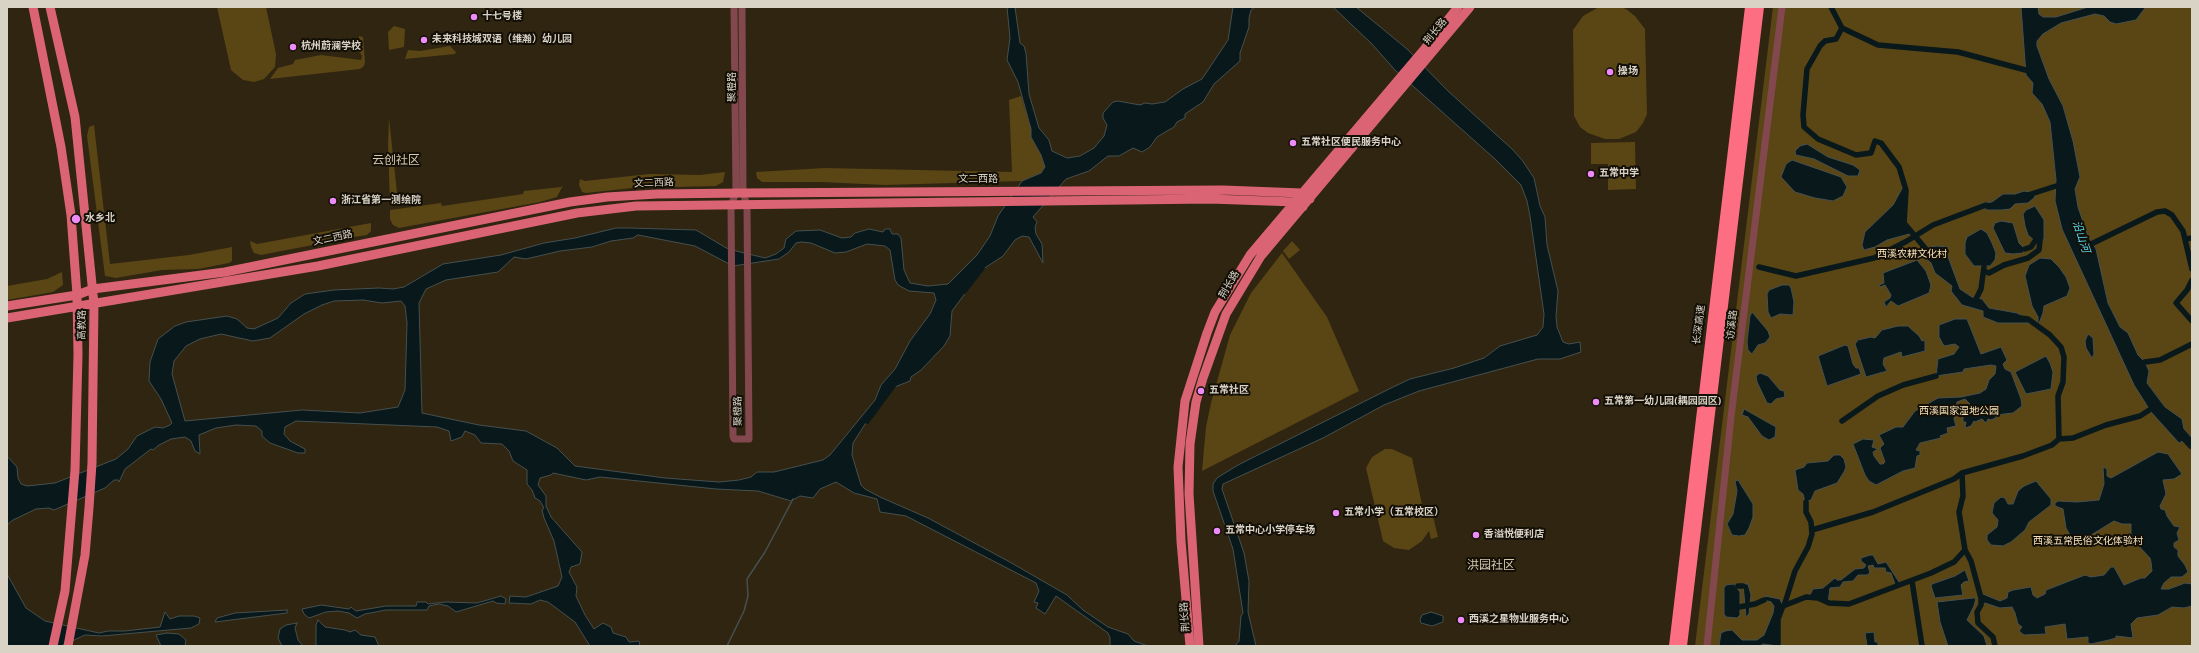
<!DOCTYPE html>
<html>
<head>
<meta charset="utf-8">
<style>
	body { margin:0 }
	#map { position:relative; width:2199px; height:653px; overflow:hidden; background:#2f2511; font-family:Overpass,sans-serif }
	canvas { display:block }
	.frame { position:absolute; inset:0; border:8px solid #d9d3c6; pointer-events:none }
</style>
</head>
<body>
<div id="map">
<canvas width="2199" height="653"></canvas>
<div class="frame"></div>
</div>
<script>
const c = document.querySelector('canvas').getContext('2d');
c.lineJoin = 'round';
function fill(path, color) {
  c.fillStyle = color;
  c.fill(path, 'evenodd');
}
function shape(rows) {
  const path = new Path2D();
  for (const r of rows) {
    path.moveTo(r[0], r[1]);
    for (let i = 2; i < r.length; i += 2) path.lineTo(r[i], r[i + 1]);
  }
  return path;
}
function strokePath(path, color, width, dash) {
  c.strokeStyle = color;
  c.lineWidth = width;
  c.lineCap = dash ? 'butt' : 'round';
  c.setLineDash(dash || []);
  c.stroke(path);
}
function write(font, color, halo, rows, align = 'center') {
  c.font = font + ' Overpass,"Noto Sans SC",sans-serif';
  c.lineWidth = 4;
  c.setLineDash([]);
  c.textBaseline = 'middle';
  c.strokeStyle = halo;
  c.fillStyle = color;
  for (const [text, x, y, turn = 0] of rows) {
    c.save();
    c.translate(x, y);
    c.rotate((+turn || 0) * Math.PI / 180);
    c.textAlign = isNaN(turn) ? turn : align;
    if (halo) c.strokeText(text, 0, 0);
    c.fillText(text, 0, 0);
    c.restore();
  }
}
const green = shape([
	[217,7,266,7,276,54,275,67,264,79,254,82,243,80,231,70],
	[1599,7,1620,7,1626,9,1635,16,1645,29,1647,114,1643,123,1636,132,1619,139,1605,139,1588,133,1580,127,1574,116,1573,30,1583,16],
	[1773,7,2192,7,2192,646,1695,646],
	[394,26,405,29,404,47,389,50,388,32],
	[359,36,363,37,365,62,364,66,360,69,270,79,278,68,293,64,295,60,321,55,361,60,362,56,357,48],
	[450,46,456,52,455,54,405,59,408,50,420,51],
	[1021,96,1031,129,1031,137,1041,155,1045,167,1041,173,1022,181,885,185,821,182,762,182,757,178,756,172,825,168,1012,172,1009,100],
	[389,118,398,202,390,204,388,145],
	[94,125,110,264,189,255,232,247,232,261,229,263,198,269,162,270,116,278,105,276,87,136,89,127],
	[1635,142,1636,189,1608,190,1608,164,1591,164,1591,143],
	[725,172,723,182,716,186,632,188,586,193,582,192,579,185,580,179,585,181,649,174,700,175],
	[563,185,557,197,540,202,399,228,393,225,390,219,390,210,441,203,442,206,523,194,524,191,561,187],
	[371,223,371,231,367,235,354,237,261,255,254,253,251,247,250,241,257,244],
	[1292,241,1300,250,1289,259,1283,251],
	[1282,253,1327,317,1359,391,1202,471,1206,427,1211,403,1230,335,1251,293],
	[62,272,63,285,53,292,7,300,7,286,47,279],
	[1385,449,1392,449,1412,458,1425,518,1433,516,1438,537,1431,539,1429,531,1422,541,1409,550,1394,548,1383,541,1366,468,1372,457]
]);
const water = shape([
	[1007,7,1015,7,1020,43,1024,46,1026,53,1029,94,1039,128,1049,140,1052,151,1067,158,1080,156,1094,148,1104,136,1107,125,1103,118,1103,113,1113,102,1118,101,1140,105,1145,103,1152,104,1165,102,1183,89,1202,79,1228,40,1233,7,1255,7,1251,10,1249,18,1249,27,1240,53,1240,61,1214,84,1203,102,1185,114,1185,118,1177,122,1174,127,1157,137,1150,147,1142,152,1133,148,1119,156,1108,156,1089,171,1066,179,1033,217,1037,222,1035,227,1036,234,1042,244,1043,263,1029,237,1022,236,1015,240,1003,256,974,275,969,282,964,295,952,311,950,336,944,346,921,370,911,377,910,381,887,390,853,443,852,455,861,485,865,489,880,497,928,518,1008,561,1067,595,1083,610,1108,627,1128,634,1134,641,1148,646,1110,646,1110,638,1108,633,1056,596,1045,614,1036,608,1038,603,1034,602,1039,591,1036,583,906,516,880,512,877,499,854,493,836,482,820,489,813,498,800,496,791,501,758,491,716,489,600,477,586,480,553,473,551,475,540,478,538,485,546,496,546,506,551,517,582,552,580,564,571,567,569,572,577,587,576,596,585,615,594,629,603,623,611,627,613,633,626,637,629,642,639,641,640,646,590,646,575,622,548,602,540,600,531,604,509,603,510,596,526,597,558,586,562,577,554,541,544,518,542,510,544,508,540,501,535,498,532,490,527,484,527,470,513,461,509,451,502,444,481,443,475,435,465,431,462,437,451,441,449,431,437,427,296,421,285,427,284,434,290,441,305,449,305,453,298,453,270,443,262,436,262,431,256,426,236,425,216,428,199,435,200,454,195,451,191,441,185,437,171,439,159,445,153,450,151,449,125,469,119,482,118,480,114,480,105,488,54,510,49,508,36,509,13,520,7,525,7,456,17,467,18,478,21,484,27,486,55,483,116,459,128,449,137,436,155,427,163,428,170,425,172,423,161,399,149,381,150,362,158,339,175,326,186,322,227,316,237,319,247,328,254,329,278,318,291,303,305,294,334,290,379,288,393,289,404,287,443,264,501,255,544,243,575,238,616,228,630,228,696,230,728,249,765,258,776,254,784,248,786,239,796,231,820,230,842,238,851,237,855,233,869,229,883,232,885,229,890,229,892,234,898,234,901,238,904,270,910,283,928,286,948,284,977,255,990,236,998,216,1022,181,1041,173,1045,167,1041,155,1031,137,1031,129,1018,82,1007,60,1010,38,1007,7],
	[638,235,695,246,733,266,779,259,789,252,796,243,801,242,811,243,835,253,846,252,867,244,885,246,890,250,895,280,898,285,909,291,934,293,936,300,930,314,910,341,895,369,881,385,875,400,830,455,823,460,774,472,757,472,751,477,739,480,719,482,665,478,575,466,557,448,526,431,479,425,422,413,419,303,426,289,446,280,498,272,514,257,526,259,560,251,592,247,611,241,633,238,638,235],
	[363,300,382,303,401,301,405,306,407,323,405,390,398,407,360,413,302,410,185,421,172,374,174,361,186,346,200,339,221,334,253,341,270,338,304,314,322,305,334,301,363,300],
	[1333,7,1356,7,1407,49,1448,91,1512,149,1522,160,1534,178,1540,206,1545,217,1547,245,1558,291,1556,316,1557,327,1563,342,1569,344,1580,342,1581,352,1560,359,1538,359,1419,391,1384,405,1323,438,1223,484,1222,489,1244,553,1249,581,1248,612,1256,646,1235,646,1239,641,1241,616,1243,613,1233,549,1213,491,1213,484,1217,478,1238,465,1391,388,1410,379,1454,368,1484,358,1500,346,1537,335,1543,327,1544,314,1530,216,1527,201,1521,185,1495,159,1395,70,1372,44,1333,7],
	[2021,7,2038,7,2039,14,2043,17,2056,17,2088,7,2149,7,2145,8,2136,20,2116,24,2110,22,2104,16,2095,14,2061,23,2043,34,2037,41,2037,46,2049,79,2063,106,2073,141,2080,177,2075,189,2078,207,2088,236,2096,249,2108,303,2120,327,2128,333,2138,355,2145,362,2149,371,2147,383,2165,407,2182,419,2184,429,2191,437,2179,443,2151,412,2134,385,2062,229,2055,201,2056,180,2050,122,2042,104,2032,93,2033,83,2026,75,2021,7],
	[1807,144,1828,157,1853,165,1860,170,1858,176,1848,176,1814,159,1796,155,1795,151,1800,146,1807,144],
	[1792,160,1841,177,1847,187,1843,196,1833,201,1815,198,1795,192,1781,177,1786,164,1792,160],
	[1904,185,1904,223,1913,233,1887,240,1875,247,1864,250,1862,245,1865,232,1893,205,1904,185],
	[2024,191,2034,193,2035,197,2028,203,2015,204,2010,209,2002,210,1987,210,1981,206,1982,203,1992,202,2003,194,2015,194,2024,191],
	[2035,206,2044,220,2044,240,2035,241,2028,235,2025,226,2023,214,2026,210,2035,206],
	[2001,221,2013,223,2019,243,2025,249,2023,253,2013,254,2005,253,1993,228,1995,223,2001,221],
	[1981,229,1987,233,1992,243,1996,253,1995,260,1990,266,1974,266,1965,254,1965,243,1967,237,1981,229],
	[1936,246,1948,247,1947,254,1960,289,1972,297,1982,299,1989,308,2017,313,2028,319,2028,323,1998,323,1983,317,1983,311,1962,305,1951,291,1952,286,1935,273,1931,263,1923,256,1926,248,1936,246],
	[2040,258,2051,259,2059,267,2066,277,2070,288,2067,296,2044,306,2043,313,2038,326,2038,317,2032,306,2025,276,2029,265,2040,258],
	[1917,260,1926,271,1931,285,1929,293,1898,306,1891,301,1886,307,1884,302,1890,298,1891,295,1885,285,1880,287,1879,285,1884,283,1883,273,1917,260],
	[1782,285,1789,285,1791,288,1794,302,1793,315,1780,314,1771,318,1768,312,1767,294,1769,290,1782,285],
	[1752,312,1768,331,1770,337,1765,343,1758,345,1752,354,1748,350,1747,342,1750,316,1752,312],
	[1955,319,1967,319,1981,354,2001,347,2007,360,2003,364,2005,369,2011,372,2021,399,2022,406,2013,413,1996,415,1996,418,1991,420,1988,419,1986,423,1982,419,1975,422,1974,421,1971,426,1965,428,1966,422,1963,422,1963,417,1970,404,1965,399,1957,402,1954,419,1956,426,1947,428,1948,433,1940,436,1941,438,1920,443,1916,450,1920,451,1920,455,1917,456,1915,468,1903,471,1876,485,1869,481,1865,475,1853,444,1863,439,1874,440,1872,447,1878,449,1873,452,1874,456,1880,464,1883,464,1885,462,1880,448,1884,444,1879,435,1896,427,1903,427,1915,411,1938,398,1961,397,1980,393,1986,389,1989,380,1995,374,1996,366,1991,365,1964,369,1963,372,1936,376,1938,359,1954,354,1959,347,1955,344,1944,346,1939,337,1939,325,1955,319],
	[1898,326,1908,326,1919,336,1922,341,1925,340,1925,351,1902,357,1901,352,1884,358,1883,364,1887,371,1866,377,1855,344,1858,340,1871,337,1875,338,1882,330,1898,326],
	[2088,334,2093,338,2094,354,2092,358,2086,348,2085,341,2088,334],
	[1845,345,1848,346,1853,364,1856,368,1859,368,1861,374,1827,386,1818,356,1845,345],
	[2046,356,2050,363,2053,372,2051,389,2026,394,2015,372,2046,356],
	[1760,373,1768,376,1780,390,1784,391,1785,397,1776,399,1771,404,1767,403,1757,382,1756,376,1760,373],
	[1744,409,1776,427,1775,437,1769,440,1762,436,1748,417,1742,415,1744,409],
	[2158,452,2168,454,2182,474,2174,479,2163,480,2166,494,2160,506,2161,509,2165,510,2167,516,2174,526,2180,527,2177,533,2179,540,2174,543,2174,547,2178,550,2178,556,2185,565,2188,572,2182,577,2171,577,2164,583,2161,589,2169,589,2185,583,2192,584,2192,606,2184,608,2172,607,2158,615,2137,618,2131,624,2133,638,2116,636,2116,638,2109,640,2091,644,2088,643,2088,637,2067,639,2065,624,2045,627,2046,634,2024,635,2019,631,2022,627,2018,624,2015,613,2012,607,2000,608,1985,603,1981,605,1978,592,2000,601,2007,598,2008,592,2013,590,2031,587,2033,595,2037,598,2045,594,2046,590,2085,575,2091,577,2104,575,2111,567,2114,567,2124,585,2141,578,2145,578,2152,571,2151,562,2150,558,2135,542,2131,534,2131,524,2122,524,2114,521,2078,543,2074,542,2066,528,2063,509,2055,506,2055,503,2058,501,2077,502,2099,500,2104,484,2103,467,2107,469,2107,476,2111,478,2158,452],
	[1834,455,1840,455,1844,459,1846,467,1844,472,1837,483,1815,491,1811,500,1805,502,1803,494,1798,490,1795,470,1804,467,1807,463,1828,461,1834,455],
	[1738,480,1753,504,1753,517,1749,528,1745,535,1739,536,1732,535,1727,524,1733,514,1737,491,1735,481,1738,480],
	[2036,481,2051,499,2051,505,2029,522,2025,530,2011,542,2003,546,1991,545,1987,540,1987,535,1997,527,1998,520,1992,513,1994,503,2001,497,2005,498,2008,504,2013,504,2018,491,2024,486,2036,481],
	[1870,555,1873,555,1878,564,1886,562,1901,585,1896,587,1891,573,1886,572,1885,568,1874,568,1873,565,1868,566,1870,573,1867,575,1858,575,1853,581,1843,582,1840,587,1830,588,1828,603,1809,597,1813,589,1823,588,1835,578,1837,580,1841,580,1855,569,1864,568,1866,565,1861,561,1861,558,1870,555],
	[1965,570,1969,581,1964,582,1961,585,1963,595,1935,598,1931,586,1932,584,1955,576,1965,570],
	[7,574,26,608,45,621,99,633,108,631,125,631,160,627,165,612,170,619,179,616,194,616,200,618,199,624,191,628,102,636,85,635,61,646,7,646,7,574],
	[1734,584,1740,592,1740,615,1737,618,1726,617,1724,614,1724,588,1726,585,1734,584],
	[1743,584,1748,584,1751,595,1749,614,1746,617,1743,584],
	[501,596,506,599,505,604,496,603,493,601,456,612,448,606,439,604,429,606,427,610,386,610,365,614,357,618,349,613,338,611,326,612,309,618,304,614,302,609,321,605,349,609,351,607,356,611,386,606,416,606,417,602,426,602,428,604,446,602,477,603,501,596],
	[1765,596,1780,599,1783,606,1778,620,1778,646,1763,644,1760,646,1719,646,1721,633,1725,631,1732,630,1742,640,1757,640,1764,635,1773,613,1774,606,1771,602,1764,600,1765,596],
	[1973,598,1976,598,1974,606,1967,620,1984,636,1987,646,1948,646,1940,622,1937,602,1973,598],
	[287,610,287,613,215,622,217,618,235,613,287,610],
	[1431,612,1443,616,1443,622,1432,626,1421,623,1420,620,1422,615,1431,612],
	[318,620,325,627,345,630,350,632,355,630,361,635,375,637,379,646,316,646,316,625,318,620],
	[297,623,295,628,298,640,303,646,282,646,278,638,280,629,286,625,297,623],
	[1874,632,1875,642,1878,642,1878,646,1867,646,1865,633,1874,632],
	[167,633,179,634,186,640,185,646,161,646,156,635,167,633]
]);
const stream = shape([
	[727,646,744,611,748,596,747,579,765,552,793,499]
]);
const canal = shape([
	[1831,7,1842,28,1878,45,1958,52,2033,72],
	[1842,28,1836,39,1825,41,1820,46,1807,69,1803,115,1804,127,1818,139,1856,155,1871,153,1875,141,1881,143,1899,167,1906,190,1904,223,1930,254],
	[2028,195,2056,186],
	[2185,239,2192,238],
	[2087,246,2157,212,2165,211,2172,215,2183,231,2192,269],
	[2025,249,2031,247,2035,241],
	[1759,267,1796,276,1874,258,1907,241,1933,225,1986,205],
	[1984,271,1989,273,2004,265,2028,258,2039,250,2040,241],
	[2192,280,2187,290,2176,303,2192,321],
	[964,291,982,268],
	[1975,301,1981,289,1984,267],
	[2145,362,2160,360,2192,344],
	[867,421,895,383],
	[1842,421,1878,396,1903,385,1936,376],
	[2059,439,2073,438,2106,425,2140,416,2154,407],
	[1962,473,1963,496,1959,512,1965,550,1971,561,1981,598,1981,605,1977,612,1978,623,1993,637,1995,646],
	[1812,530,1873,512,1954,479,1962,473,2023,456,2052,445,2059,439,2058,396,2063,382,2064,357,2061,347,2050,335,2028,319,2020,318],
	[1912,581,1922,646],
	[1738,586,1743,586],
	[1784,606,1795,571,1808,547,1812,534,1811,522,1806,512,1806,502],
	[1739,607,1755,604,1764,600],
	[1778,646,1778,619,1783,606,1806,597,1818,598,1829,603,1849,604,1931,573,1954,562,1965,550]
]);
const river = shape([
	[2179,431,2192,445]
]);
const minor = shape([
	[734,7,736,193,731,205,733,436,734,439,749,439,747,205,743,193,742,7],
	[1707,646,1731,417,1782,7]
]);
const major = shape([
	[33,7,61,147,71,215,77,295,78,355,75,470,65,591,53,646],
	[50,7,75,117,94,304,92,463,89,508,85,555,68,646],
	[7,306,77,295,93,289,225,272,570,202,607,197,657,194,743,193,1223,190,1302,193,1310,199],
	[7,318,318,266,577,213,636,206,1210,199,1296,202,1303,207],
	[1190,646,1181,541,1178,467,1185,401,1207,333,1215,312,1250,255,1422,52,1458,7],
	[1199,646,1189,494,1190,444,1196,402,1203,378,1226,314,1261,256,1470,7]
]);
const highway = shape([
	[1674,646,1750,7],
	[1682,646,1759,7]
]);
const markers = [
	[474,17,4,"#ee8bf8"],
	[424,40,4,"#ee8bf8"],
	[293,47,4,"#ee8bf8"],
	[1610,72,4,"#ee8bf8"],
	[1293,143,4,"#ee8bf8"],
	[1591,174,4,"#ee8bf8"],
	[333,201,4,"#ee8bf8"],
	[76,219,5,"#ee8bf8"],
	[1201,391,4,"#ee8bf8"],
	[1596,402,4,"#ee8bf8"],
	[1336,513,4,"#ee8bf8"],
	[1217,531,4,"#ee8bf8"],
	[1476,535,4,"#ee8bf8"],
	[1461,620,4,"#ee8bf8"]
];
const poiNames = [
	["十七号楼",482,17],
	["未来科技城双语（维瀚）幼儿园",432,40],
	["杭州蔚澜学校",301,47],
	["操场",1618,72],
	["五常社区便民服务中心",1301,143],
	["五常中学",1599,174],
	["浙江省第一测绘院",341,201],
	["水乡北",85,219],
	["五常社区",1209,391],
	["五常第一幼儿园(耦园园区)",1604,402],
	["五常小学（五常校区）",1344,513],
	["五常中心小学停车场",1225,531],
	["香溢悦便利店",1484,535],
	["西溪之星物业服务中心",1469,620]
];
const streetNames = [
	["荆长路",1436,32,-51],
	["聚橙路",733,87,-90],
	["文二西路",978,180],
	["文二西路",654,184,-2],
	["文二西路",333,239,-12],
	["荆长路",1230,285,-60],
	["高教路",83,325,-89],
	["长深高速",1700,325,-83],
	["访溪路",1733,325,-83],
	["聚橙路",739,411,-91],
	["荆长路",1186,617,-94]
];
const parkNames = [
	["西溪农耕文化村",1912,255],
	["西溪国家湿地公园",1959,412],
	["西溪五常民俗文化体验村",2088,542]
];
const waterNames = [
	["沿山河",2080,237,72]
];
const quarterNames = [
	["云创社区",396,162],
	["洪园社区",1491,567]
];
fill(green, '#5a4515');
fill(water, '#08181b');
strokePath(water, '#47504e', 1);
strokePath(stream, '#47504e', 1.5);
strokePath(canal, '#08181b', 5.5);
strokePath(river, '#08181b', 9);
strokePath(minor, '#82484e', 7);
strokePath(major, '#db6474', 9);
strokePath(highway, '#fe6e83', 10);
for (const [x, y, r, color] of markers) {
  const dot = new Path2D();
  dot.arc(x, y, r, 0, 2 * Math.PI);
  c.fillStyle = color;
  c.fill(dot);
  strokePath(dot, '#130f07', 1.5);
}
write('bold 10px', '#d9d3c6', '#130f07', poiNames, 'left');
write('10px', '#d9d3c6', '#130f07', streetNames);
write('10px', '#f7e2b9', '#130f07', parkNames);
write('italic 11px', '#58d8f2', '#130f07', waterNames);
write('12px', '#d5c8af', '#130f07', quarterNames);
</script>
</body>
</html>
